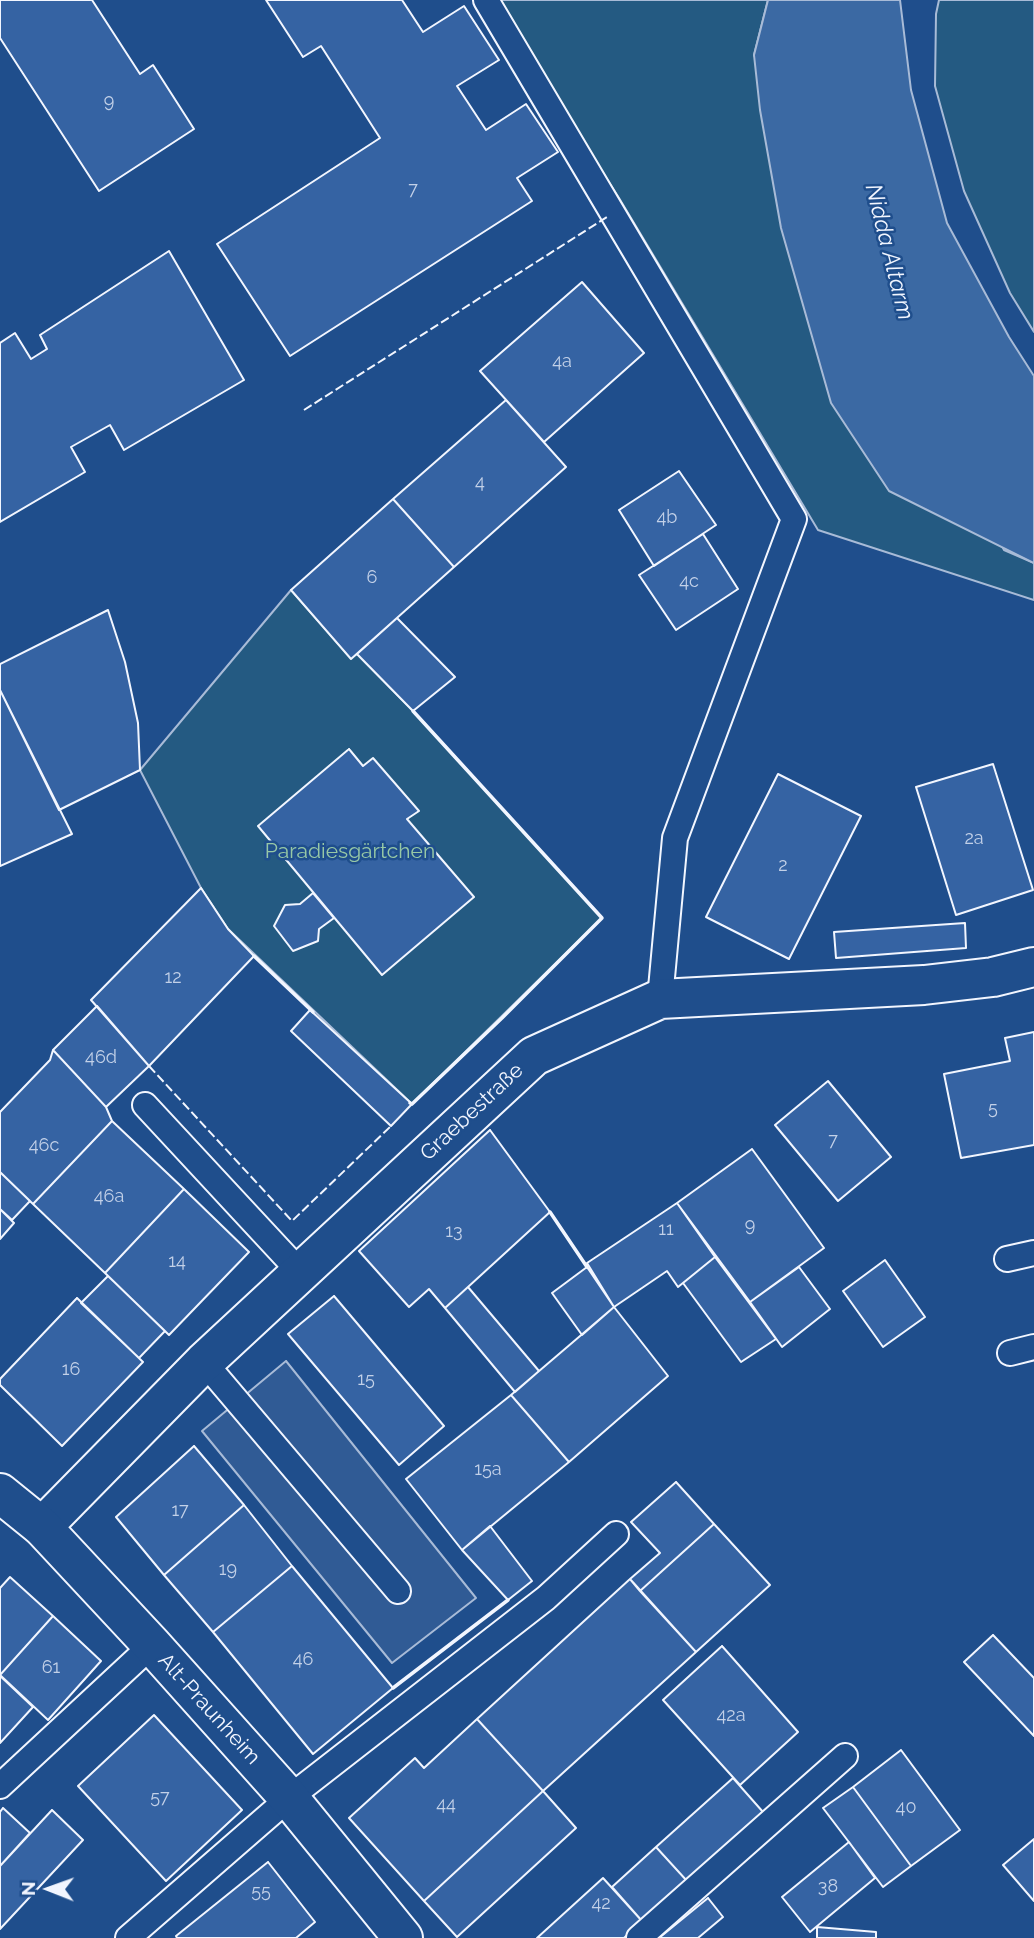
<!DOCTYPE html>
<html>
<head>
<meta charset="utf-8">
<style>
	body { margin:0 }
	#map { position:relative; width:1034px; height:1938px; overflow:hidden; background:#1f4e8c; font-family:Raleway,sans-serif }
	canvas { display:block }
	.north { position:absolute; left:14px; top:1854px; width:70px; height:70px; -webkit-text-stroke:5px #1f4e8c; paint-order:stroke; rotate:271deg; font-size:19px; font-weight:700; line-height:28px; text-align:center; color:#f2f6ff }
	.north::after { content:''; display:block; margin:auto; width:24px; height:32px; background:#f2f6ff; clip-path:polygon(50% 0,100% 100%,50% 72%,0 100%) }
</style>
</head>
<body>
<div id="map">
<canvas width="1034" height="1938"></canvas>
<div class="north">N</div>
</div>
<script>
const c = document.querySelector('canvas').getContext('2d');
c.lineJoin = 'round';
function fill(path, color) {
  c.fillStyle = color;
  c.fill(path, 'evenodd');
}
function shape(rows) {
  const path = new Path2D();
  for (const r of rows) {
    path.moveTo(r[0], r[1]);
    for (let i = 2; i < r.length; i += 2) path.lineTo(r[i], r[i + 1]);
  }
  return path;
}
function strokePath(path, color, width, dash) {
  c.strokeStyle = color;
  c.lineWidth = width;
  c.lineCap = dash ? 'butt' : 'round';
  c.setLineDash(dash || []);
  c.stroke(path);
}
function write(font, color, halo, rows, align = 'center') {
  c.font = font + ' Raleway,sans-serif';
  c.lineWidth = 5;
  c.setLineDash([]);
  c.textBaseline = 'middle';
  c.strokeStyle = halo;
  c.fillStyle = color;
  for (const [text, x, y, turn = 0] of rows) {
    c.save();
    c.translate(x, y);
    c.rotate((+turn || 0) * Math.PI / 180);
    c.textAlign = isNaN(turn) ? turn : align;
    if (halo) c.strokeText(text, 0, 0);
    c.fillText(text, 0, 0);
    c.restore();
  }
}
const green = shape([
	[492,0,768,0,754,55,1004,550,1034,563,1034,600,818,530,619,198,492,0],
	[939,0,1034,0,1034,332,1010,293,964,191,935,86,936,14,939,0],
	[291,590,351,658,357,654,413,711,602,918,412,1104,228,929,201,888,140,770,291,590]
]);
const parking = shape([
	[286,1361,476,1598,392,1663,202,1431,286,1361]
]);
const water = shape([
	[768,0,900,0,911,90,947,223,1009,337,1034,376,1034,563,889,491,831,403,781,228,760,110,754,55,768,0]
]);
const building = shape([
	[0,0,92,0,140,74,153,65,194,129,99,191,0,38,0,0],
	[266,0,402,0,423,32,464,6,499,60,457,86,486,130,526,104,558,152,517,178,532,201,290,356,217,244,380,138,321,46,303,57,266,0],
	[169,251,244,380,124,450,110,425,71,447,85,472,0,522,0,343,15,333,31,359,47,349,40,335,169,251],
	[582,282,644,353,544,442,480,371,582,282],
	[506,400,566,467,454,567,393,499,506,400],
	[679,471,716,525,654,566,619,510,679,471],
	[393,499,454,567,351,659,291,590,393,499],
	[703,534,738,589,676,630,639,575,703,534],
	[108,610,125,662,138,723,140,770,59,810,0,690,0,664,108,610],
	[397,618,455,677,413,711,357,654,397,618],
	[0,690,72,834,0,866,0,690],
	[349,749,363,766,373,758,419,811,407,819,474,897,382,975,258,826,349,749],
	[993,764,1033,890,956,915,916,787,993,764],
	[778,774,861,816,789,959,706,917,778,774],
	[201,888,228,929,254,956,149,1066,91,1000,201,888],
	[313,893,334,918,319,929,318,941,293,951,274,926,285,905,300,904,313,893],
	[965,923,966,948,836,958,834,932,965,923],
	[97,1006,149,1066,106,1107,53,1050,97,1006],
	[310,1010,412,1104,391,1126,291,1031,310,1010],
	[1034,1032,1034,1145,961,1158,944,1074,1010,1061,1005,1038,1034,1032],
	[53,1050,106,1107,112,1121,33,1204,0,1172,0,1112,50,1060,53,1050],
	[828,1081,891,1157,838,1201,775,1125,828,1081],
	[112,1121,184,1189,105,1273,33,1204,112,1121],
	[490,1130,550,1212,445,1308,429,1289,409,1307,359,1251,490,1130],
	[752,1149,824,1248,750,1302,677,1203,752,1149],
	[0,1172,30,1201,12,1220,0,1209,0,1172],
	[184,1189,249,1252,169,1335,105,1273,184,1189],
	[677,1203,715,1257,678,1287,667,1271,614,1307,587,1263,677,1203],
	[0,1209,14,1223,0,1239,0,1209],
	[715,1257,776,1339,741,1362,683,1283,715,1257],
	[885,1260,925,1317,883,1347,843,1291,885,1260],
	[587,1267,614,1307,582,1335,552,1293,587,1267],
	[799,1267,830,1309,782,1347,750,1302,799,1267],
	[108,1276,165,1331,139,1358,81,1303,108,1276],
	[468,1287,539,1371,515,1392,445,1308,468,1287],
	[334,1296,444,1426,399,1465,288,1334,334,1296],
	[77,1298,143,1362,62,1446,0,1385,0,1379,77,1298],
	[614,1307,668,1376,569,1462,511,1395,614,1307],
	[511,1395,569,1462,462,1550,406,1479,511,1395],
	[194,1446,244,1505,164,1575,116,1517,194,1446],
	[676,1482,714,1524,640,1591,630,1579,660,1553,631,1522,676,1482],
	[244,1505,292,1566,213,1632,164,1575,244,1505],
	[714,1524,770,1585,696,1652,640,1591,714,1524],
	[490,1526,532,1581,508,1600,462,1550,490,1526],
	[292,1566,393,1688,313,1754,213,1632,292,1566],
	[10,1577,53,1616,0,1675,0,1588,10,1577],
	[630,1579,696,1652,543,1791,477,1719,630,1579],
	[53,1616,101,1661,48,1720,0,1675,53,1616],
	[993,1635,1034,1678,1034,1736,964,1662,993,1635],
	[722,1646,798,1732,740,1785,663,1700,722,1646],
	[0,1676,33,1707,0,1743,0,1676],
	[154,1715,242,1810,166,1881,78,1786,154,1715],
	[477,1719,543,1791,424,1901,349,1818,415,1758,424,1768,477,1719],
	[901,1750,960,1830,911,1866,853,1787,901,1750],
	[733,1778,763,1812,687,1881,656,1847,733,1778],
	[853,1787,911,1866,883,1887,823,1808,853,1787],
	[543,1791,576,1828,457,1937,424,1901,543,1791],
	[3,1808,30,1833,0,1866,0,1812,3,1808],
	[52,1810,83,1840,0,1929,0,1866,52,1810],
	[1034,1839,1034,1901,1003,1865,1034,1839],
	[849,1842,875,1878,810,1932,782,1897,849,1842],
	[656,1847,687,1881,642,1921,612,1887,656,1847],
	[268,1862,315,1922,296,1938,177,1938,176,1936,268,1862],
	[603,1878,642,1921,624,1938,537,1938,603,1878],
	[708,1898,723,1917,698,1938,659,1938,708,1898],
	[817,1927,876,1932,876,1938,817,1938,817,1927]
]);
const lane = shape([
	[486,0,794,519,675,838,660,999],
	[145,1105,300,1272],
	[1007,1259,1034,1253],
	[1010,1353,1034,1347],
	[204,1362,398,1591],
	[0,1786,152,1645],
	[128,1938,289,1798,546,1598,616,1534],
	[639,1938,845,1756]
]);
const street = shape([
	[42,1527,204,1362,534,1056,660,999,924,985,993,977,1034,967]
]);
const secondary = shape([
	[0,1493,42,1527,152,1645,289,1798,403,1938]
]);
const fence = shape([
	[304,410,607,217],
	[149,1066,292,1221,391,1126]
]);
const wall = shape([
	[254,956,313,1012],
	[410,1103,412,1104,502,1018,602,918,413,711],
	[550,1212,587,1267],
	[393,1688,508,1600]
]);
const numberNames = [
	["9",109,102],
	["7",413,190],
	["4a",562,362],
	["4",480,483],
	["4b",667,518],
	["6",372,578],
	["4c",689,582],
	["2a",974,839],
	["2",783,866],
	["12",173,978],
	["46d",101,1058],
	["5",993,1109],
	["7",833,1141],
	["46c",44,1146],
	["46a",109,1197],
	["9",750,1226],
	["11",666,1230],
	["13",454,1232],
	["14",177,1262],
	["16",71,1370],
	["15",366,1380],
	["15a",488,1470],
	["17",180,1511],
	["19",228,1570],
	["46",303,1660],
	["61",51,1668],
	["42a",731,1716],
	["57",160,1798],
	["44",446,1805],
	["40",906,1808],
	["38",828,1887],
	["55",261,1892],
	["42",601,1904]
];
const parkNames = [
	["Paradiesgärtchen",350,852]
];
const streetNames = [
	["Graebestraße",472,1112,-43],
	["Alt-Praunheim",209,1709,48]
];
const waterNames = [
	["Nidda Altarm",889,252,76]
];
fill(green, '#245a82');
strokePath(green, '#a8bbd7', 2);
fill(parking, '#305b95');
strokePath(parking, '#a8bbd7', 2);
fill(water, '#3b69a3');
strokePath(water, '#a8bbd7', 2);
fill(building, '#3563a3');
strokePath(building, '#f2f6ff', 2);
strokePath(lane, '#f2f6ff', 28);
strokePath(street, '#f2f6ff', 42);
strokePath(secondary, '#f2f6ff', 42);
strokePath(lane, '#1f4e8c', 24);
strokePath(street, '#1f4e8c', 38);
strokePath(secondary, '#1f4e8c', 38);
strokePath(fence, '#f2f6ff', 2, [9, 3.5]);
strokePath(wall, '#f2f6ff', 3.5);
write('18px', '#c3d1e8', null, numberNames);
write('21px', '#97c8a6', '#1f4e8c', parkNames);
write('21px', '#f2f6ff', '#1f4e8c', streetNames);
write('italic 23px', '#f2f6ff', '#1f4e8c', waterNames);
</script>
</body>
</html>
